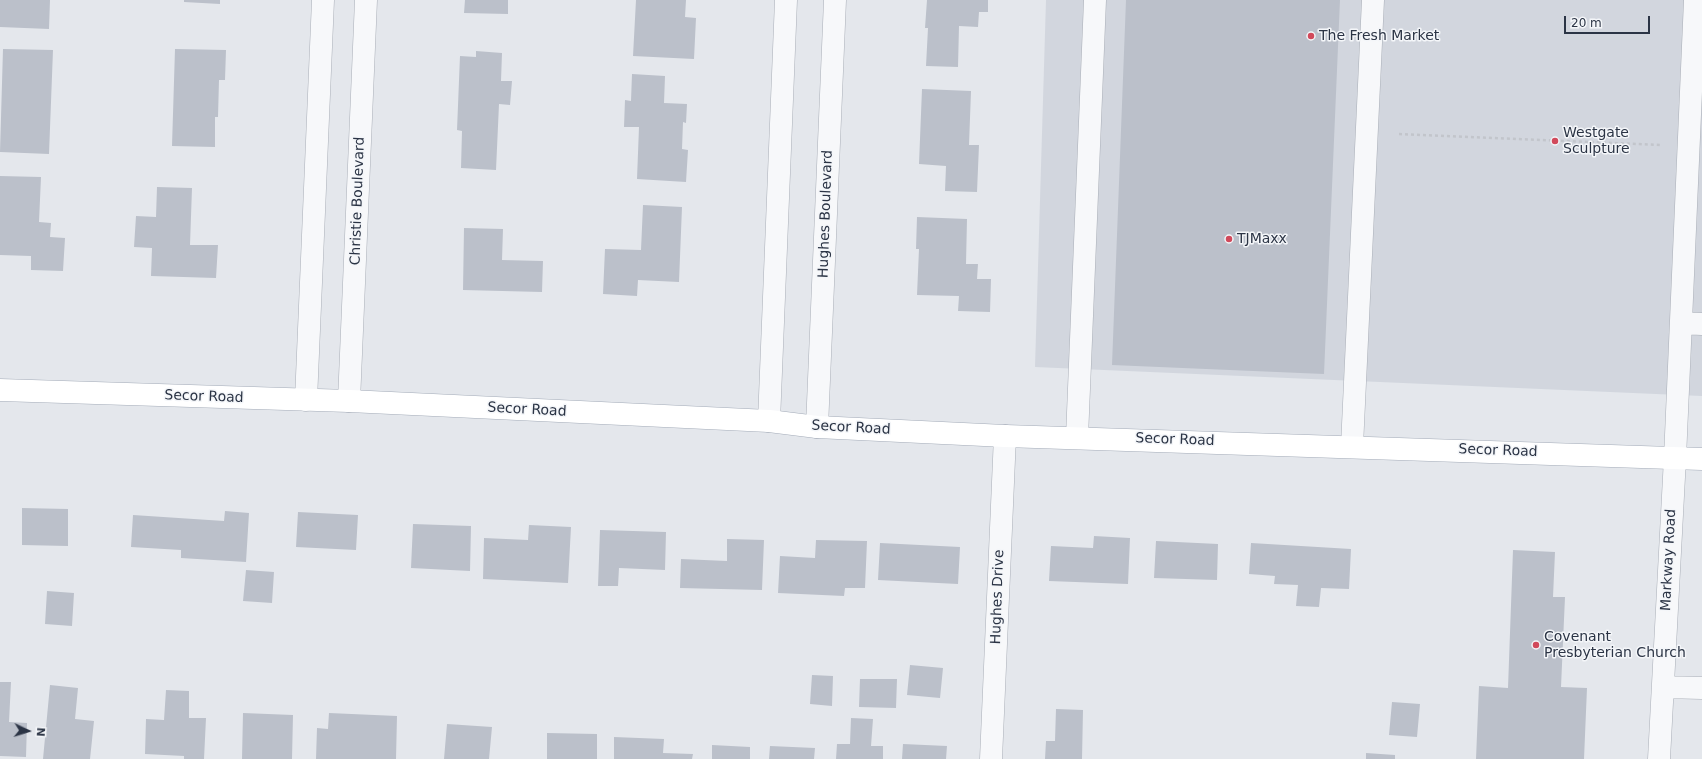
<!DOCTYPE html>
<html>
<head>
<meta charset="utf-8">
<style>
	body { margin:0 }
	#map { position:relative; width:1702px; height:759px; overflow:hidden; background:#e4e7ec; font-family:"DejaVu Sans",sans-serif }
	canvas { display:block }
	.north { position:absolute; left:8px; top:711px; width:40px; height:40px; -webkit-text-stroke:3px #f4f6f9; paint-order:stroke; rotate:94deg; font-size:11px; font-weight:700; line-height:16px; text-align:center; color:#2b3445 }
	.north::after { content:''; display:block; margin:auto; width:14px; height:18px; background:#2b3445; clip-path:polygon(50% 0,100% 100%,50% 72%,0 100%) }
	.scale { position:absolute; left:1564px; top:16px; width:86px; height:18px; box-sizing:border-box; border:2px solid #2b3445; border-top:0; padding-left:5px; font-size:12px; line-height:14px; white-space:nowrap; color:#2b3445; -webkit-text-stroke:3px #f4f6f9; paint-order:stroke }
</style>
</head>
<body>
<div id="map">
<canvas width="1702" height="759"></canvas>
<div class="north">N</div>
<div class="scale">20 m</div>
</div>
<script>
const c = document.querySelector('canvas').getContext('2d');
c.lineJoin = 'round';
function fill(path, color) {
  c.fillStyle = color;
  c.fill(path, 'evenodd');
}
function shape(rows) {
  const path = new Path2D();
  for (const r of rows) {
    path.moveTo(r[0], r[1]);
    for (let i = 2; i < r.length; i += 2) path.lineTo(r[i], r[i + 1]);
  }
  return path;
}
function strokePath(path, color, width, dash) {
  c.strokeStyle = color;
  c.lineWidth = width;
  c.lineCap = dash ? 'butt' : 'round';
  c.setLineDash(dash || []);
  c.stroke(path);
}
function write(font, color, halo, rows, align = 'center') {
  c.font = font + ' "DejaVu Sans",sans-serif';
  c.lineWidth = 3;
  c.setLineDash([]);
  c.textBaseline = 'middle';
  c.strokeStyle = halo;
  c.fillStyle = color;
  for (const [text, x, y, turn = 0] of rows) {
    c.save();
    c.translate(x, y);
    c.rotate((+turn || 0) * Math.PI / 180);
    c.textAlign = isNaN(turn) ? turn : align;
    if (halo) c.strokeText(text, 0, 0);
    c.fillText(text, 0, 0);
    c.restore();
  }
}
const built = shape([
	[1046,0,1702,0,1702,396,1035,367]
]);
const building = shape([
	[0,0,50,0,49,29,0,27],
	[184,0,220,0,220,4,184,2],
	[465,0,508,0,508,14,464,13],
	[636,0,686,0,685,17,696,18,694,59,633,56],
	[927,0,988,0,988,12,979,12,978,27,959,26,958,67,926,66,928,28,925,28],
	[1126,0,1340,0,1324,374,1112,365],
	[3,49,53,50,49,154,0,152],
	[175,49,226,50,225,80,219,80,218,117,215,117,215,147,172,146],
	[476,51,502,53,501,81,512,81,510,105,499,104,496,170,461,168,462,131,457,130,460,56,476,57],
	[632,74,665,76,664,103,687,104,686,123,683,122,682,149,688,150,686,182,637,179,639,127,624,127,625,100,631,101],
	[922,89,971,91,969,145,979,145,977,192,945,191,946,166,919,164],
	[0,176,41,177,39,222,51,223,50,237,65,238,63,271,31,270,31,256,0,255],
	[157,187,192,188,190,245,218,245,216,278,151,276,152,248,134,247,136,216,156,217],
	[643,205,682,207,679,282,638,280,637,296,603,294,605,249,641,250],
	[917,217,967,219,966,264,978,264,977,279,991,279,990,312,958,311,959,296,917,295,919,249,916,249],
	[464,228,503,229,502,260,543,261,542,292,463,290],
	[22,508,68,509,68,546,22,545],
	[225,511,249,513,246,562,181,558,181,550,131,547,133,515,224,521],
	[298,512,358,515,356,550,296,547],
	[413,524,471,526,470,571,411,568],
	[529,525,571,527,568,583,483,579,484,538,528,540],
	[600,530,666,532,665,570,619,568,618,586,598,586],
	[1094,536,1130,538,1128,584,1049,581,1051,546,1093,548],
	[727,539,764,540,762,590,680,588,681,559,727,561],
	[816,540,867,541,865,588,845,588,844,596,778,593,780,556,815,558],
	[1156,541,1218,544,1217,580,1154,578],
	[880,543,960,547,958,584,878,580],
	[1251,543,1351,549,1349,589,1321,588,1319,607,1296,606,1298,585,1274,584,1275,576,1249,574],
	[1513,550,1555,552,1553,597,1565,597,1561,687,1587,688,1584,759,1476,759,1479,686,1508,688],
	[246,570,274,572,272,603,243,601],
	[47,591,74,593,72,626,45,624],
	[910,665,943,668,940,698,907,695],
	[812,675,833,676,832,706,810,704],
	[860,679,897,679,896,708,859,707],
	[0,682,11,682,9,722,27,723,26,757,0,756],
	[50,685,78,688,75,719,94,721,90,759,43,759],
	[166,690,189,691,189,718,206,718,204,759,184,759,184,756,145,754,146,719,164,720],
	[1392,702,1420,704,1417,737,1389,735],
	[1056,709,1083,710,1082,759,1045,759,1046,741,1055,741],
	[243,713,293,715,292,759,242,759],
	[329,713,397,716,396,759,316,759,317,728,328,729],
	[851,718,873,719,871,746,883,746,883,759,836,759,837,744,850,744],
	[447,724,492,727,489,759,444,759],
	[547,733,597,734,597,759,547,759],
	[614,737,664,739,663,753,693,754,692,759,614,759],
	[903,744,947,746,946,759,902,759],
	[712,745,750,747,750,759,712,759],
	[770,746,815,748,814,759,769,759],
	[1366,753,1395,755,1395,759,1366,759]
]);
const path = shape([
	[1399,134,1660,145]
]);
const minor = shape([
	[1681,323,1702,324],
	[306,400,323,0],
	[349,401,366,0],
	[769,421,786,0],
	[817,427,835,0],
	[1077,437,1095,0],
	[1352,446,1373,0],
	[1663,687,1702,688],
	[991,759,1005,436],
	[1659,759,1675,458,1695,0]
]);
const major = shape([
	[0,390,349,401,769,421,817,427,1005,436,1702,459]
]);
const markers = [
	[1311,36,4,"#d1495b"],
	[1555,141,4,"#d1495b"],
	[1229,239,4,"#d1495b"],
	[1536,645,4,"#d1495b"]
];
const poiNames = [
	["The Fresh Market",1319,36],
	["Westgate",1563,133],
	["Sculpture",1563,149],
	["TJMaxx",1237,239],
	["Covenant",1544,637],
	["Presbyterian Church",1544,653]
];
const streetNames = [
	["Christie Boulevard",358,201,-88],
	["Hughes Boulevard",826,214,-88],
	["Secor Road",204,397,2],
	["Secor Road",527,410,3],
	["Secor Road",851,428,3],
	["Secor Road",1175,440,2],
	["Secor Road",1498,451,2],
	["Markway Road",1669,560,-87],
	["Hughes Drive",998,597,-88]
];
fill(built, '#d2d6de');
fill(building, '#bbc0ca');
strokePath(minor, '#a9aeb7', 23);
strokePath(major, '#a3abb8', 23);
strokePath(path, '#c2c5cb', 2.5, [3, 3]);
strokePath(minor, '#f7f8fa', 22);
strokePath(major, '#fff', 22);
for (const [x, y, r, color] of markers) {
  const dot = new Path2D();
  dot.arc(x, y, r, 0, 2 * Math.PI);
  c.fillStyle = color;
  c.fill(dot);
  strokePath(dot, '#f4f6f9', 1.5);
}
write('14px', '#2b3445', '#f4f6f9', poiNames, 'left');
write('14px', '#2b3445', '#f4f6f9', streetNames);
</script>
</body>
</html>
